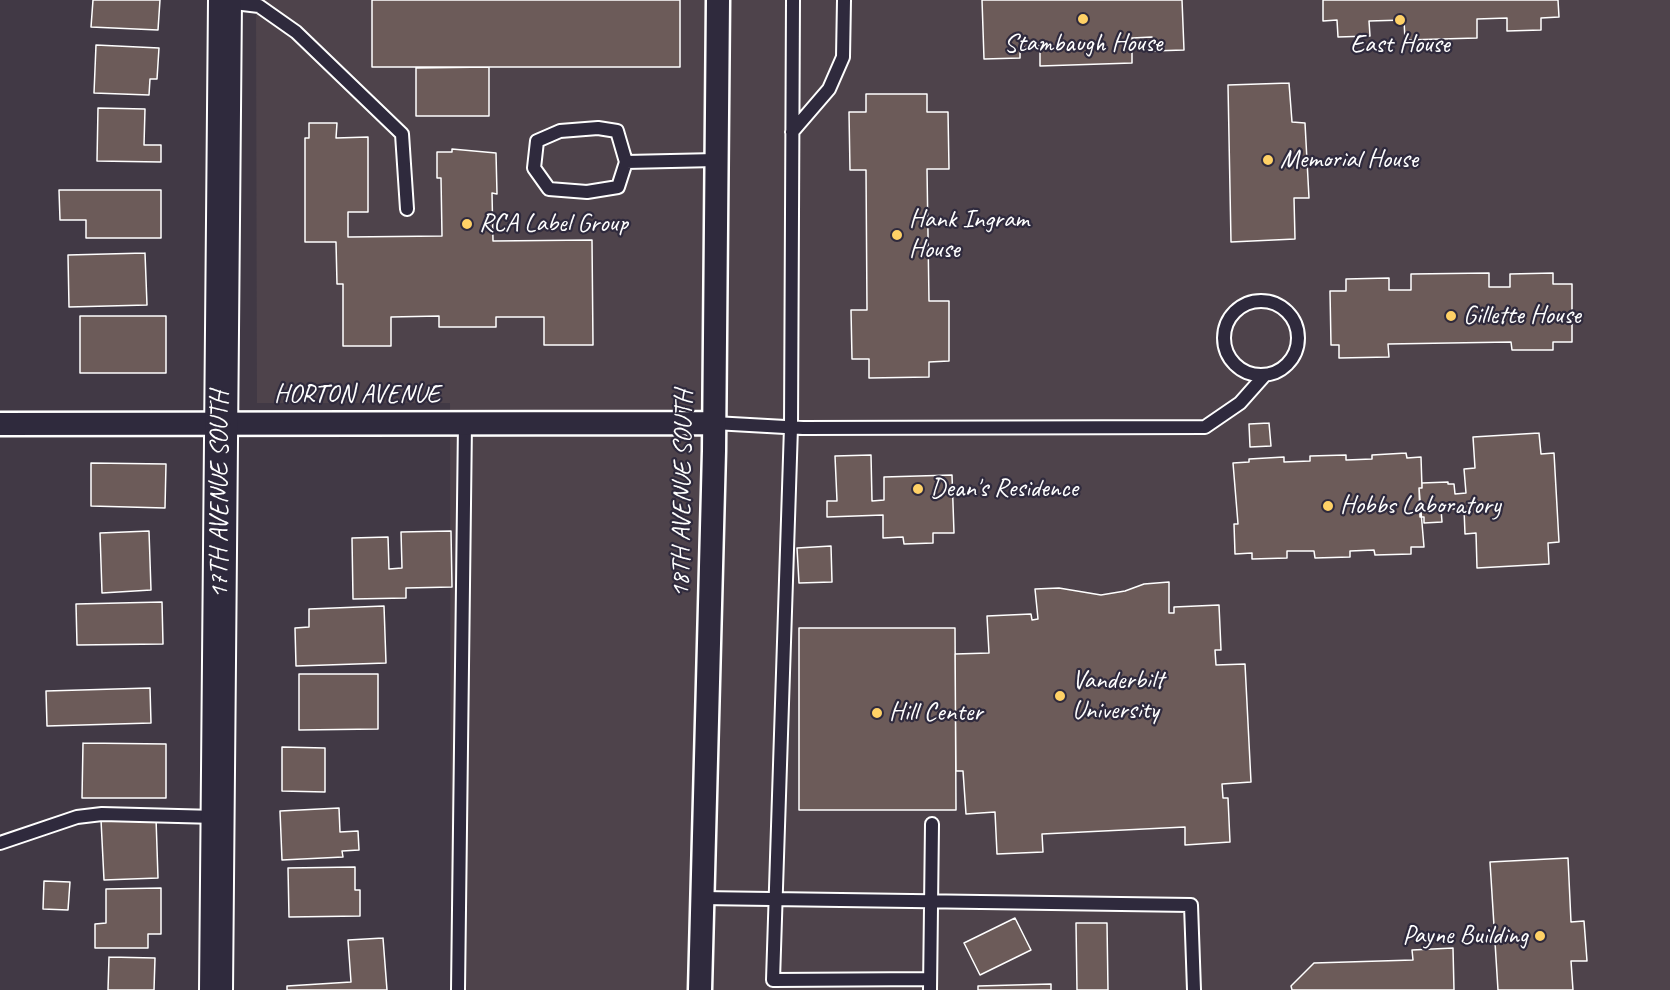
<!DOCTYPE html>
<html>
<head>
<meta charset="utf-8">
<style>
	body { margin:0 }
	canvas { display:block; background:#413945 }
</style>
</head>
<body>
<canvas width="1670" height="990"></canvas>
<script>
const c = document.querySelector('canvas').getContext('2d');
c.lineJoin = 'round';
function fill(path, color) {
  c.fillStyle = color;
  c.fill(path, 'evenodd');
}
function shape(rows) {
  const path = new Path2D();
  for (const r of rows) {
    if (r.length === 3) {
      path.moveTo(r[0] + r[2], r[1]);
      path.arc(r[0], r[1], r[2], 0, 2 * Math.PI);
      continue;
    }
    path.moveTo(r[0], r[1]);
    for (let i = 2; i < r.length; i += 2) path.lineTo(r[i], r[i + 1]);
  }
  return path;
}
function strokePath(path, color, width, dash) {
  c.strokeStyle = color;
  c.lineWidth = width;
  c.lineCap = dash ? 'butt' : 'round';
  c.setLineDash(dash || []);
  c.stroke(path);
}
function write(font, color, halo, rows, align = 'center') {
  c.font = font + ' Caveat,sans-serif';
  c.lineWidth = 4.5;
  c.setLineDash([]);
  c.textBaseline = 'middle';
  c.strokeStyle = halo;
  c.fillStyle = color;
  for (const [text, x, y, turn = 0] of rows) {
    c.save();
    c.translate(x, y);
    c.rotate((+turn || 0) * Math.PI / 180);
    c.textAlign = isNaN(turn) ? turn : align;
    if (halo) c.strokeText(text, 0, 0);
    c.fillText(text, 0, 0);
    c.restore();
  }
}
const built = shape([
	[256,0,1670,0,1670,990,451,990,450,403,257,403]
]);
const building = shape([
	[93,0,160,0,158,30,91,27,93,0],
	[372,0,680,0,680,67,372,67,372,0],
	[982,0,1182,0,1184,50,1152,51,1152,37,1132,38,1132,63,1040,66,1040,46,1020,47,1020,58,984,59,982,0],
	[1323,0,1558,0,1559,17,1541,18,1541,30,1507,31,1507,18,1477,19,1477,38,1405,40,1404,20,1369,21,1370,36,1338,37,1337,20,1323,21,1323,0],
	[96,45,159,48,157,79,150,79,149,95,94,93,96,45],
	[489,67,489,116,416,116,416,68,489,67],
	[1289,83,1292,122,1305,123,1309,198,1294,198,1295,239,1231,242,1228,85,1289,83],
	[866,94,927,94,927,112,948,112,949,169,927,169,929,301,949,301,949,361,929,362,929,377,869,378,869,359,852,359,851,310,867,310,866,170,850,170,849,112,866,112,866,94],
	[98,108,145,109,144,145,161,145,161,162,97,161,98,108],
	[309,123,337,123,336,138,368,137,368,212,348,212,348,237,442,236,441,178,437,178,437,152,452,152,452,149,496,153,497,194,492,193,493,241,592,240,593,345,544,345,544,317,496,317,496,327,439,327,439,316,391,317,391,346,343,346,343,284,337,284,336,242,305,242,305,138,309,138,309,123],
	[59,190,161,190,161,238,86,238,86,220,60,220,59,190],
	[145,253,147,305,69,307,68,255,145,253],
	[1489,273,1489,287,1510,287,1510,274,1553,273,1553,284,1572,284,1572,342,1553,342,1553,350,1512,350,1511,342,1388,344,1389,357,1339,358,1339,345,1331,345,1330,291,1346,291,1346,279,1389,278,1389,290,1411,290,1411,274,1489,273],
	[80,316,166,316,166,373,80,373,80,316],
	[1269,423,1271,446,1250,447,1249,424,1269,423],
	[1539,433,1541,454,1554,453,1559,542,1548,543,1549,564,1477,568,1476,533,1465,534,1464,509,1441,509,1442,522,1424,523,1424,517,1420,517,1419,488,1422,488,1422,483,1448,482,1448,484,1454,484,1455,494,1466,493,1464,469,1475,468,1473,437,1539,433],
	[1406,453,1407,458,1421,457,1422,488,1419,488,1424,547,1411,547,1411,554,1375,555,1374,550,1350,551,1350,557,1315,558,1314,551,1287,551,1287,558,1252,559,1252,553,1235,554,1234,524,1238,524,1233,463,1249,462,1249,459,1284,457,1284,462,1310,461,1310,456,1346,455,1346,460,1372,459,1372,455,1406,453],
	[871,455,872,501,884,500,884,477,952,475,954,533,933,533,933,543,904,544,903,537,883,538,883,515,827,517,827,501,837,501,835,456,871,455],
	[91,463,166,464,165,508,91,506,91,463],
	[149,531,151,590,102,593,100,533,149,531],
	[451,531,452,587,406,588,406,598,353,599,352,538,388,537,389,569,402,568,401,532,451,531],
	[831,546,832,582,799,583,797,548,831,546],
	[1169,582,1169,613,1174,613,1174,607,1219,605,1221,650,1215,650,1216,665,1245,664,1251,782,1222,784,1223,798,1228,798,1230,842,1185,845,1185,827,1042,834,1043,852,997,854,995,812,966,814,963,771,956,771,955,654,989,653,987,616,1031,614,1032,620,1038,619,1035,589,1059,588,1101,595,1125,591,1144,584,1169,582],
	[162,602,163,644,77,645,76,604,162,602],
	[384,606,386,663,296,666,295,628,309,627,309,609,384,606],
	[799,628,955,628,956,810,799,810,799,628],
	[299,674,378,674,378,729,299,730,299,674],
	[150,688,151,723,47,726,46,691,150,688],
	[83,743,166,744,166,798,82,798,83,743],
	[282,747,325,748,325,792,282,791,282,747],
	[339,808,340,832,358,831,359,850,342,851,343,857,282,860,280,811,339,808],
	[156,818,158,878,104,880,101,820,156,818],
	[1568,858,1571,922,1584,921,1587,961,1571,961,1573,990,1498,990,1490,862,1568,858],
	[355,867,355,890,360,890,360,916,289,917,288,868,355,867],
	[44,881,70,882,68,910,43,909,44,881],
	[161,888,161,934,148,934,148,948,95,948,95,924,106,923,106,889,161,888],
	[1015,918,1031,950,980,975,964,943,1015,918],
	[1076,923,1107,923,1108,990,1077,990,1076,923],
	[383,938,387,990,287,990,287,986,351,982,348,940,383,938],
	[1453,948,1454,990,1292,990,1291,986,1314,963,1413,960,1412,950,1453,948],
	[109,957,155,958,154,990,108,990,109,957],
	[1051,984,1051,990,978,990,978,986,1051,984]
]);
const service = shape([
	[793,0,791,427,773,980,930,979],
	[226,2,259,6,296,32,402,134,407,209],
	[792,132,829,89,843,57,844,0],
	[626,162,617,131,598,128,560,131,537,141,534,168,549,189,587,192,618,187,626,162,716,160],
	[1261,338,37],
	[714,423,803,428,1205,427,1240,403,1264,376],
	[0,843,77,817,102,814,216,817],
	[701,898,1191,905,1194,990],
	[458,990,465,423],
	[930,990,932,824]
]);
const minor = shape([
	[0,424,714,423],
	[700,990,714,451,718,0]
]);
const secondary = shape([
	[216,990,225,0]
]);
const markers = [
	[1083,19,6,"#ffd166"],
	[1400,20,6,"#ffd166"],
	[1268,160,6,"#ffd166"],
	[467,224,6,"#ffd166"],
	[897,235,6,"#ffd166"],
	[1451,316,6,"#ffd166"],
	[918,489,6,"#ffd166"],
	[1328,506,6,"#ffd166"],
	[1060,696,6,"#ffd166"],
	[877,713,6,"#ffd166"],
	[1540,936,6,"#ffd166"]
];
const poiNames = [
	["Stambaugh House",1083,44,"center"],
	["East House",1400,45,"center"],
	["Memorial House",1280,160],
	["Hank Ingram",909,220],
	["House",909,250],
	["RCA Label Group",479,224],
	["Gillette House",1463,316],
	["Dean's Residence",930,489],
	["Hobbs Laboratory",1340,506],
	["Vanderbilt",1072,681],
	["University",1072,711],
	["Hill Center",889,713],
	["Payne Building",1528,936,"right"]
];
const streetNames = [
	["HORTON AVENUE",357,395],
	["18TH AVENUE SOUTH",683,494,-89],
	["17TH AVENUE SOUTH",220,495,-90]
];
fill(built, '#4e434b');
fill(building, '#6c5b59');
strokePath(building, '#fff', 1.5);
strokePath(service, '#fff', 16);
strokePath(minor, '#fff', 27);
strokePath(secondary, '#fff', 36);
strokePath(service, '#2f2a3d', 12);
strokePath(minor, '#2f2a3d', 22);
strokePath(secondary, '#2f2a3d', 32);
for (const [x, y, r, color] of markers) {
  const dot = new Path2D();
  dot.arc(x, y, r, 0, 2 * Math.PI);
  c.fillStyle = color;
  c.fill(dot);
  strokePath(dot, '#2f2a3d', 2);
}
write('26px', '#fff', '#2f2a3d', poiNames, 'left');
write('26px', '#fff', '#2f2a3d', streetNames);
</script>
</body>
</html>
